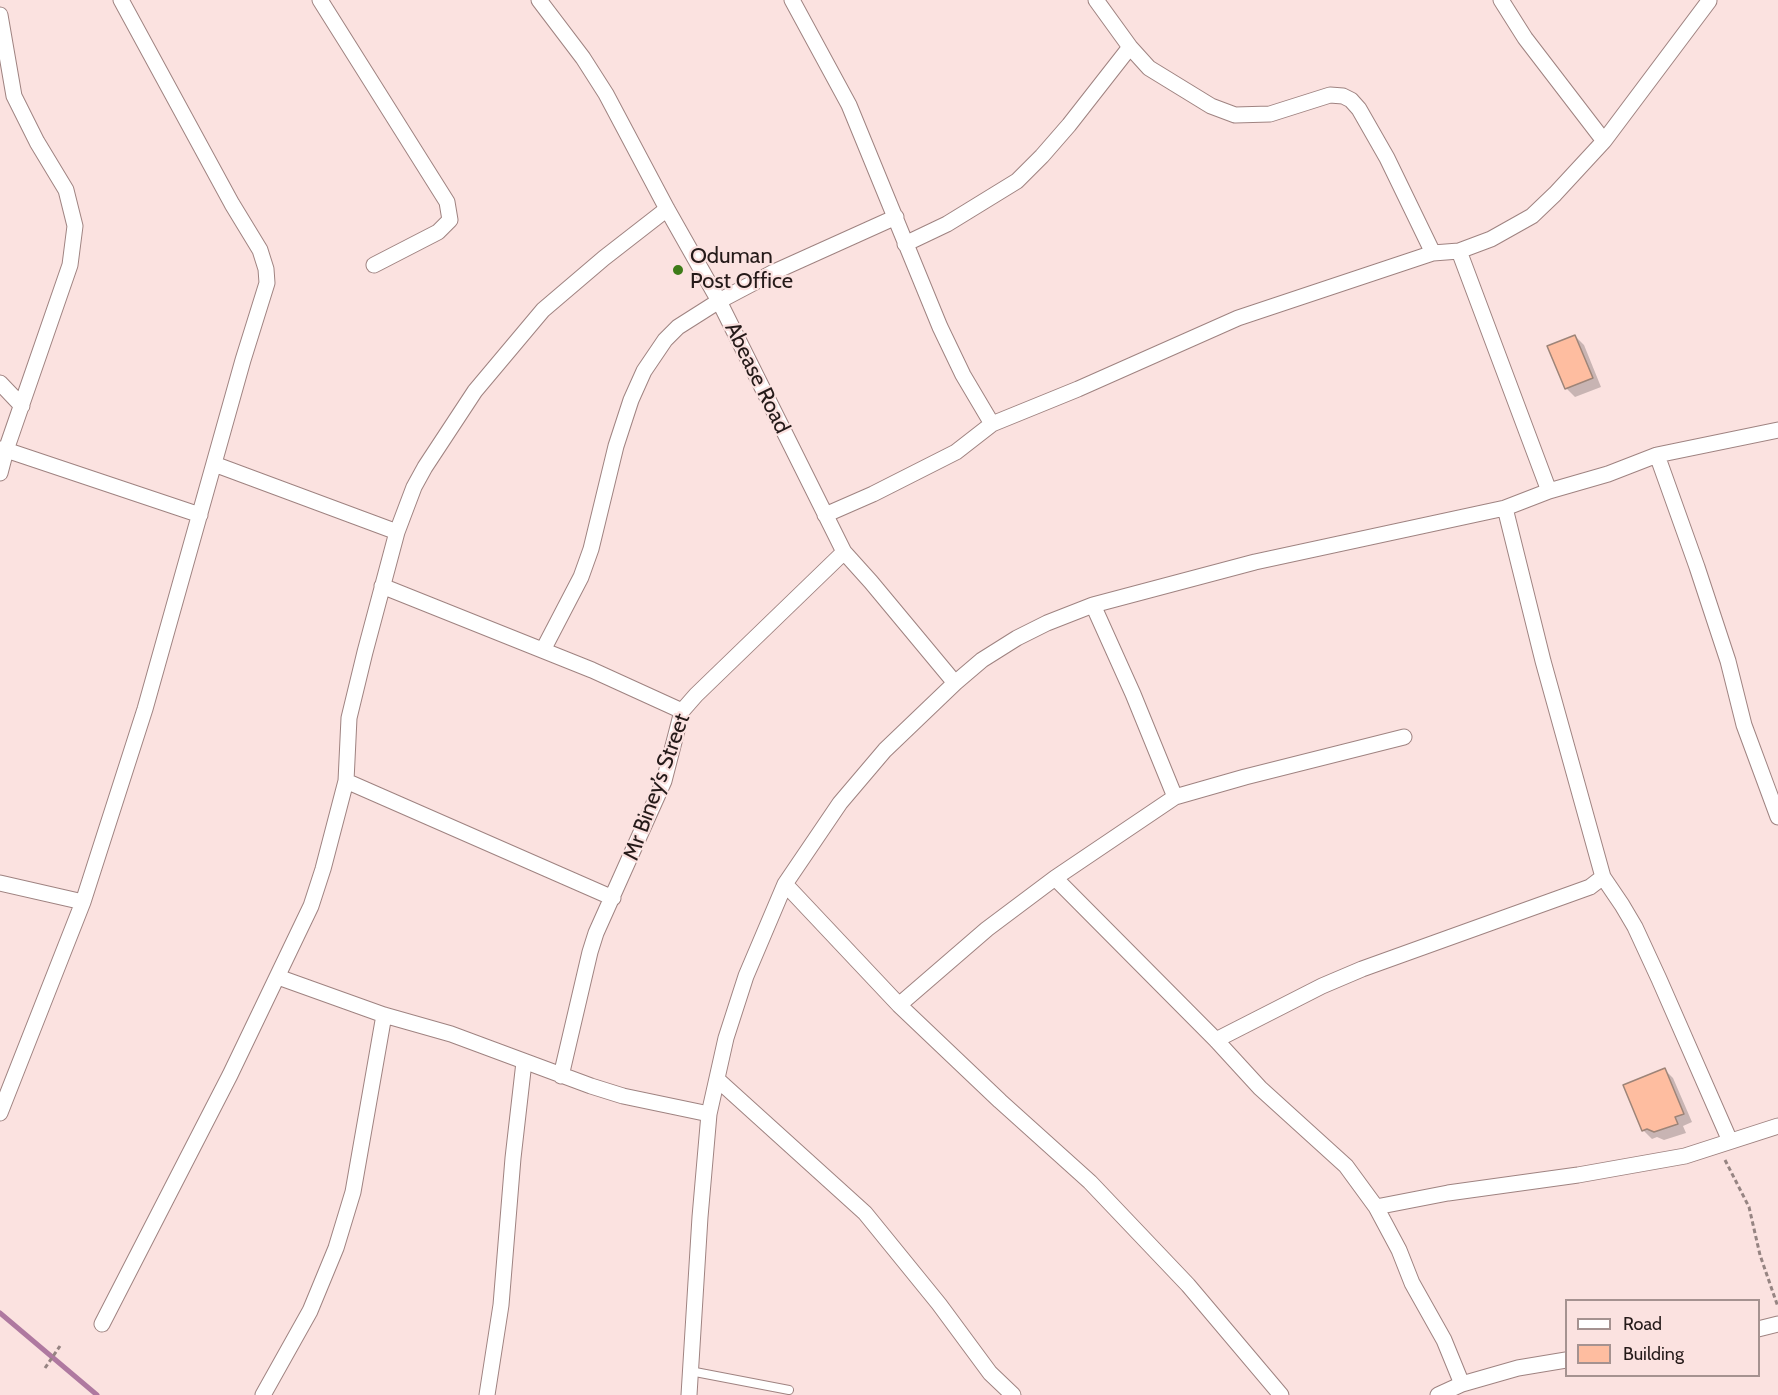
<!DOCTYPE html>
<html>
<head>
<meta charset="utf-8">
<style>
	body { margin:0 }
	#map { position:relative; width:1778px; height:1395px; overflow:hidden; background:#fbe2e0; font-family:Cabin,sans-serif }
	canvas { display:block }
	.legend { position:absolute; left:1565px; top:1299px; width:195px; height:78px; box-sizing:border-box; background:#fbe2e0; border:2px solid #a59290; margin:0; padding:8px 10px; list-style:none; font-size:18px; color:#251a19 }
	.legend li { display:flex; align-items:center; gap:12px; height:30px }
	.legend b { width:30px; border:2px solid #a59290 }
</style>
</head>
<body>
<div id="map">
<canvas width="1778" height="1395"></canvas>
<ul class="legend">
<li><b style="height:8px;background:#fff"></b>Road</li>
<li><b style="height:16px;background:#febda0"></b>Building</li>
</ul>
</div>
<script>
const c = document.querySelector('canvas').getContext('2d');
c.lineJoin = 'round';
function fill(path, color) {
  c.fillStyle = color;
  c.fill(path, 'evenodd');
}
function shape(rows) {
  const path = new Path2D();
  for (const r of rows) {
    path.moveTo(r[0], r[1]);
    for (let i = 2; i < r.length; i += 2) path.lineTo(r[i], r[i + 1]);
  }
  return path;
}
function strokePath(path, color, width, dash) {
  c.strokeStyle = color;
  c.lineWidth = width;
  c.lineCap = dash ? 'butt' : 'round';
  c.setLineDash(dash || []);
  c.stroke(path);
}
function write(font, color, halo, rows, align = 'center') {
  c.font = font + ' Cabin,sans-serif';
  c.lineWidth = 4.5;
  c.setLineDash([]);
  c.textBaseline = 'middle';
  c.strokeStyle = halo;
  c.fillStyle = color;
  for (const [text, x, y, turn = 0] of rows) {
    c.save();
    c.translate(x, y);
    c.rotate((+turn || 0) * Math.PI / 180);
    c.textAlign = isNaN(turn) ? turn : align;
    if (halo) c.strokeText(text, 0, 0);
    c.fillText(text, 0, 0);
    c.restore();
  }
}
const shadow = shape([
	[1575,336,1584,345,1601,387,1575,397,1567,389,1549,347],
	[1664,1069,1673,1078,1692,1122,1683,1126,1686,1133,1664,1140,1657,1137,1652,1139,1643,1130]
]);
const stream = shape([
	[0,1313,97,1395]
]);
const building = shape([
	[1575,335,1593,378,1565,389,1547,346,1575,335],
	[1665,1068,1684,1114,1675,1117,1678,1124,1654,1132,1647,1129,1642,1131,1623,1085,1665,1068]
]);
const path = shape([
	[1725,1160,1749,1207,1760,1255,1778,1307],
	[45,1368,60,1346]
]);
const service = shape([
	[690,1371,789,1390]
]);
const minor = shape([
	[320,0,447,202,450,220,438,232,374,265],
	[539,0,583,58,606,94,667,209,719,301,844,552,871,582,955,683],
	[792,0,849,105,940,327,963,375,992,424],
	[1096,0,1130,47,1149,68,1211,106,1235,115,1270,114,1330,95,1343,96,1351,100,1359,109,1387,158,1433,253],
	[1501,0,1525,38,1604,141],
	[0,15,14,96,37,142,66,190,75,226,70,265,6,450,0,473],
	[905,244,947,224,1017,181,1042,156,1069,125,1130,47],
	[1459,251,1549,491],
	[0,383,22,406],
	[0,449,6,450,200,515],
	[1657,455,1697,567,1728,661,1744,725,1778,817],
	[214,464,397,532],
	[1505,508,1543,661,1603,877],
	[825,515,873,494,956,452,992,424,1078,389,1238,318,1433,253,1459,251,1491,239,1532,216,1555,194,1604,141,1709,1],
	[382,586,592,670,682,711],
	[1093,605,1133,694,1175,797],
	[543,650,581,577,591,549,616,446,631,400,644,371,665,340,678,327,719,301,774,272,896,217],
	[346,781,613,898],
	[1055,878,1216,1040,1260,1088,1346,1166,1376,1207,1399,1250,1412,1283,1444,1340,1462,1384],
	[0,883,83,902],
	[785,884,899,1005,1000,1101,1090,1182,1188,1285,1281,1395],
	[278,977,384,1015,451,1034,591,1086,623,1096,709,1114],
	[899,1005,987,929,1055,878,1175,797,1245,777,1404,737],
	[1216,1040,1322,986,1362,969,1590,887,1603,877,1622,905,1635,927,1659,979,1730,1141],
	[561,1076,590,952,596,933,664,781,682,711,696,695,844,552],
	[718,1080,865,1213,939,1304,990,1373,1013,1395],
	[0,1113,83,902,145,709,243,360,267,283,266,269,260,250,232,204,121,0],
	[1376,1207,1448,1193,1578,1175,1685,1156,1778,1126],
	[102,1324,230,1075,311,906,323,869,346,781,349,718,365,652,397,532,414,487,425,467,475,391,543,310,604,258,667,209],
	[1758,1329,1778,1324],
	[263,1395,310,1311,336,1248,353,1192,384,1015],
	[487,1395,501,1305,513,1158,524,1062],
	[689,1395,700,1217,709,1114,726,1038,746,976,785,884,840,803,885,750,955,683,982,660,1017,638,1047,623,1093,605,1255,562,1505,508,1549,491,1608,474,1657,455,1778,430],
	[1438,1395,1462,1384,1518,1368,1566,1360]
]);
const markers = [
	[678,270,6,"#3d7b18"]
];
const poiNames = [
	["Oduman",690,257],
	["Post Office",690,282]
];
const streetNames = [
	["Abease Road",757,378,64],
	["Mr Biney’s Street",657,787,-70]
];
fill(shadow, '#0003');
strokePath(stream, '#af79a0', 5);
fill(building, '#febda0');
strokePath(building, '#9d8478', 1.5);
strokePath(service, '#9f8381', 10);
strokePath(minor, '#9f8381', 17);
strokePath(path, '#968482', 3, [4.5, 3]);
strokePath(service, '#fff', 8);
strokePath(minor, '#fff', 15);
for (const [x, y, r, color] of markers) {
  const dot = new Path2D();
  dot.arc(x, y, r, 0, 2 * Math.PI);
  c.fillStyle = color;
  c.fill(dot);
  strokePath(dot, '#fbe2e0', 2);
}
write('22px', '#251a19', '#fbe2e0', poiNames, 'left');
write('22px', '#251a19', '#fbe2e0', streetNames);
</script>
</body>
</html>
